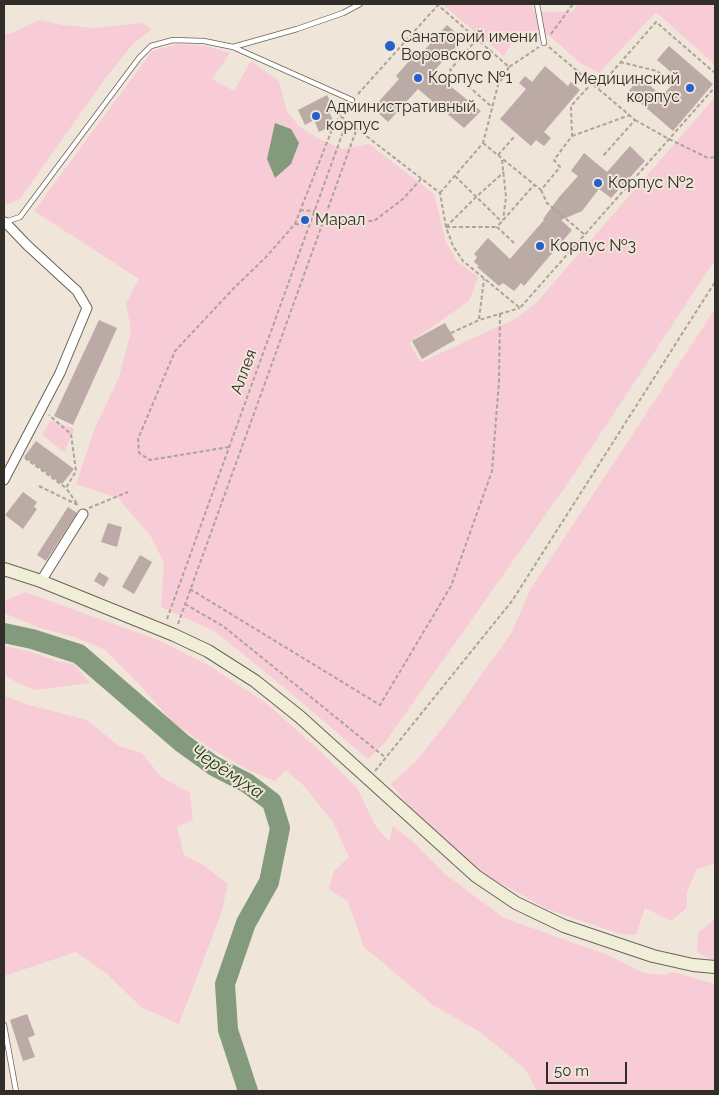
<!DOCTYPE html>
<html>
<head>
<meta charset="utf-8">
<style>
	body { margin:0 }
	#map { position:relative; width:719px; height:1095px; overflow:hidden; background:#f0e5d9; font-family:Raleway,sans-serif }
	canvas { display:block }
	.frame { position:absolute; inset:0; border:5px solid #312d28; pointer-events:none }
	.scale { position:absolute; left:546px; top:1062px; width:81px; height:22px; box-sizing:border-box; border:2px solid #312d28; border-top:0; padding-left:6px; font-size:15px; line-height:18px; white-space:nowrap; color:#312d28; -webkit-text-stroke:4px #f0e5d9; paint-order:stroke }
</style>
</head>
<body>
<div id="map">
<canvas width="719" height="1095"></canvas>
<div class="frame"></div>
<div class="scale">50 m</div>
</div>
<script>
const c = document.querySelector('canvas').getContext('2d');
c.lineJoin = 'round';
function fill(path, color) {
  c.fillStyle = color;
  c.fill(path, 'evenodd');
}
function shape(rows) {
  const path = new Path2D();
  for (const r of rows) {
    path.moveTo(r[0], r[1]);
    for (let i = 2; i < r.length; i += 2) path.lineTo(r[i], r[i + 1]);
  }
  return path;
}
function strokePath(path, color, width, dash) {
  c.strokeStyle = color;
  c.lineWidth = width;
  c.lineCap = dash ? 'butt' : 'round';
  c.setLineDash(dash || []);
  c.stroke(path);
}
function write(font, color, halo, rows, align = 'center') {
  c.font = font + ' Raleway,sans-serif';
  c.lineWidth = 4;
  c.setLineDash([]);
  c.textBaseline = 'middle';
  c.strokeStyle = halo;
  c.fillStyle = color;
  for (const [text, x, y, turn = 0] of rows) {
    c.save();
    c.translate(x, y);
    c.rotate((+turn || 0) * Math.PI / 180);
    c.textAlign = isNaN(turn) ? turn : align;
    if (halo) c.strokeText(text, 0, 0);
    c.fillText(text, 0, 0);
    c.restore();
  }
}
const green = shape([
	[442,4,531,4,534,12,572,12,578,4,715,4,715,65,656,12,599,73,580,63,550,36,538,30,516,35,504,56],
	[39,20,63,25,94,28,143,23,152,29,133,44,107,76,20,199,4,206,4,34,12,33],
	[178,44,206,46,230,53,212,79,234,91,251,61,279,81,287,112,300,127,319,139,342,149,369,144,434,194,446,242,457,261,478,277,469,301,409,343,421,362,517,318,537,302,715,97,715,260,570,480,384,744,368,759,285,688,214,631,161,607,164,563,150,535,118,498,76,484,95,428,119,377,131,331,126,303,139,279,34,211,152,51],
	[715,309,715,866,714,864,697,869,687,892,687,908,671,921,645,908,636,935,620,934,547,909,489,877,423,823,391,784,416,761,449,720,512,632,530,590],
	[51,420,75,429,64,452,42,435],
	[25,592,158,640,208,665,266,703,318,749,357,788,376,827,389,841,393,826,412,841,445,874,504,918,608,955,644,973,664,975,673,972,715,984,715,1091,537,1091,525,1069,480,1032,433,1005,364,947,348,902,329,889,334,871,349,857,333,822,304,786,286,770,275,781,244,768,210,748,172,722,140,685,105,650,77,638,40,628,4,613,4,601],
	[4,646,29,651,57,661,74,664,90,683,35,690,16,682,4,675],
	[4,696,29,705,87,720,119,746,142,753,161,777,190,793,193,820,177,827,184,855,205,866,228,884,221,914,179,1024,141,1007,107,974,76,952,4,976],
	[715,919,715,961,713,961,697,952,698,933]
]);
const water = shape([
	[275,123,291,129,299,143,291,164,275,178,267,159]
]);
const river = shape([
	[4,633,32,639,79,654,182,743,214,766,247,783,272,802,280,828,269,882,246,923,225,984,228,1030,248,1091]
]);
const building = shape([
	[447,25,463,39,433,72,481,111,464,128,418,89,388,122,373,108,399,79,396,76,417,52,420,55],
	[669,46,713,84,673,131,628,92,640,77,662,96,678,78,657,60],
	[545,66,568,86,571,82,580,90,544,132,551,138,544,146,536,140,531,146,500,119,526,89,519,83,525,76,532,82],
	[327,95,334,109,329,112,335,124,319,132,314,120,305,125,298,110],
	[630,146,645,161,611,198,599,189,582,211,561,220,572,230,524,286,521,283,514,291,503,283,499,286,477,267,479,266,474,262,477,257,474,254,488,238,510,259,544,220,543,219,560,196,578,176,571,171,584,153,607,172],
	[99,320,117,328,73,425,54,416],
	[445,323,455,340,422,359,412,341],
	[36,441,74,469,62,484,24,457],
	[23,492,37,502,34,507,37,509,23,529,5,515],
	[68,507,77,513,46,561,37,555],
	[108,523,122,527,117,547,101,542],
	[140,555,152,562,134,594,122,587],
	[99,572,109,578,104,587,94,581],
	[27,1014,35,1035,28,1038,35,1057,23,1061,10,1020]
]);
const path = shape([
	[551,34,573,4],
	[477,39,450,70,492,107],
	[549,47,635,120,603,156],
	[620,62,657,71,666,79],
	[598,88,656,22,715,73],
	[358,94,438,5,509,67,539,47],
	[346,107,339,115,440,193,446,227,453,246,463,261,520,308,715,87],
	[635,120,669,139,708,158,715,157],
	[572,136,630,115],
	[483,143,541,190,560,167,554,160,572,136,571,106,592,83],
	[498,155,514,137],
	[502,160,506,197,503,220],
	[455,176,502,222],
	[541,190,547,203,584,234],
	[440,193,483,143,498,85,509,67],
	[300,210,315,211],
	[323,221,374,221,403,199,421,179],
	[295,224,310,225],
	[446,227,476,197,504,172],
	[446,227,497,227],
	[514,243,497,227,534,185],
	[479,319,484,279],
	[451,333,479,320,520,308],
	[229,447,150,460,139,453,138,439,175,351,234,288,266,257,295,224,333,127,340,116],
	[25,458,66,488],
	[39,486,78,505,66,488,76,471,71,434,49,415],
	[89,508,128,492],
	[190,589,380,705,451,586,492,471,499,381,500,314],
	[185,604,223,626,386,758],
	[167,619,347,121],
	[178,624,357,128],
	[375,771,512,601,715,282]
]);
const lane = shape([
	[537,4,544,43],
	[233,47,297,29,343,13,360,4],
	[5,222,20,217,139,58,151,46,173,40,204,41,233,47,352,100],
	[4,1025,16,1091]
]);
const street = shape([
	[4,480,60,373,87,308,77,291,27,245,5,222],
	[41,581,83,514]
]);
const secondary = shape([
	[4,569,38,580,174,635,208,651,255,681,300,717,476,876,516,903,564,926,653,956,693,965,715,967]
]);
const markers = [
	[390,46,6,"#2360cc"],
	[418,78,5,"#2360cc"],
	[690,88,5,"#2360cc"],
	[316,116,5,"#2360cc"],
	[598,183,5,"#2360cc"],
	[305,220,5,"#2360cc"],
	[540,246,5,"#2360cc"]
];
const poiNames = [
	["Санаторий имени",401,37],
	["Воровского",401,55],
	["Корпус №1",428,78],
	["Медицинский",680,79,"right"],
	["корпус",680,97,"right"],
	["Административный",326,107],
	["корпус",326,125],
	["Корпус №2",608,183],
	["Марал",315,220],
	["Корпус №3",550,246]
];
const streetNames = [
	["Аллея",244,372,-70]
];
const waterNames = [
	["Черёмуха",227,772,33]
];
fill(green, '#f8ccd6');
fill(water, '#839b7c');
strokePath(river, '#839b7c', 20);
fill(building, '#bbaaa5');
strokePath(lane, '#6c6257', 6);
strokePath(street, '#6c6257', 11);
strokePath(secondary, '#6c6257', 14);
strokePath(path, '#aca49a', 2, [4, 2.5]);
strokePath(lane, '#fff', 4.5);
strokePath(street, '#fff', 9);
strokePath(secondary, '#f0eed7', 12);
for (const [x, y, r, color] of markers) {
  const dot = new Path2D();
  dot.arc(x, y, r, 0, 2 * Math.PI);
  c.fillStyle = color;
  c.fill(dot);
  strokePath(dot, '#f0e5d9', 2);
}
write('16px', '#312d28', '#f0e5d9', poiNames, 'left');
write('16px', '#312d28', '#f0e5d9', streetNames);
write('italic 18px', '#1a3b0d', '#f0e5d9', waterNames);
</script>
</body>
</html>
